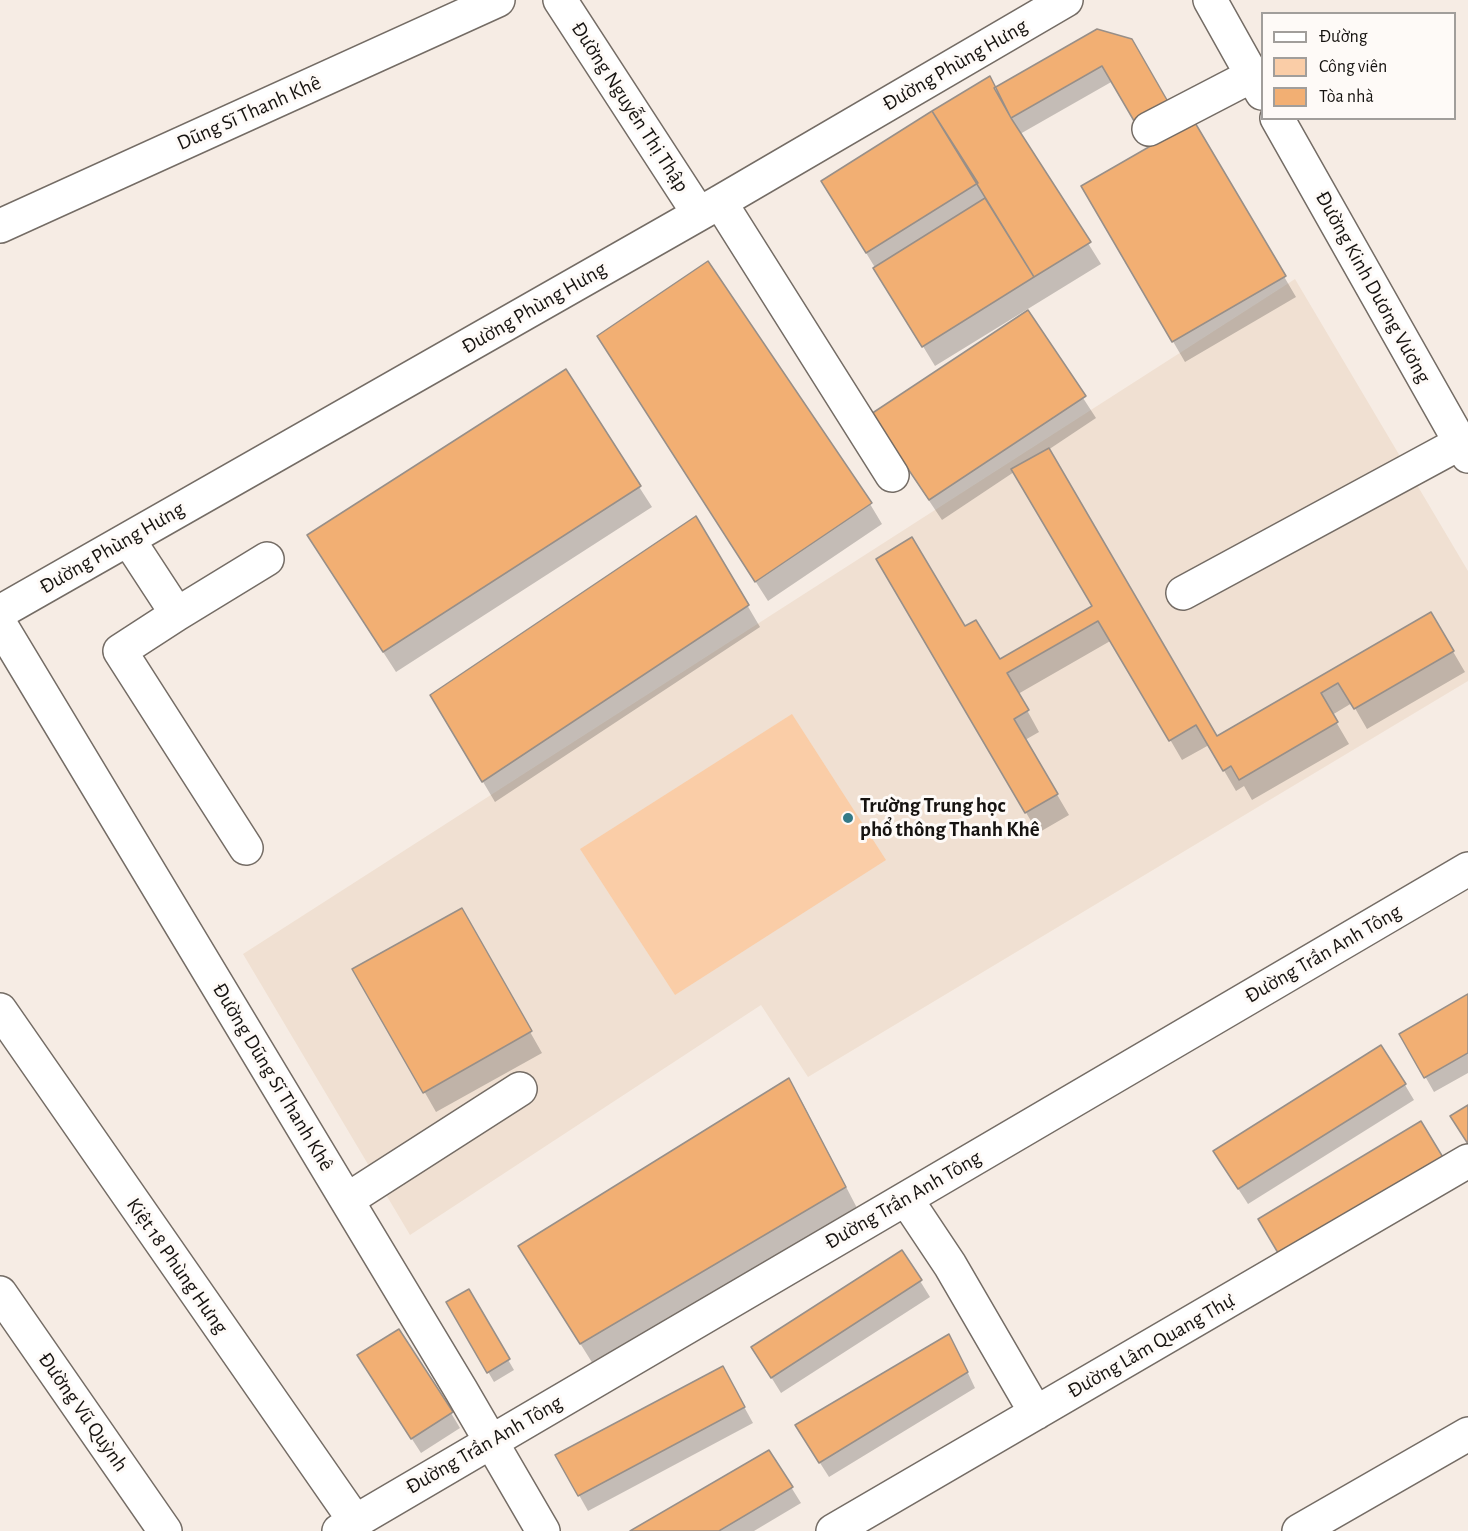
<!DOCTYPE html>
<html>
<head>
<meta charset="utf-8">
<style>
	body { margin:0 }
	#map { position:relative; width:1468px; height:1531px; overflow:hidden; background:#f6ece4; font-family:"Alegreya Sans",sans-serif }
	canvas { display:block }
	.legend { position:absolute; left:1261px; top:12px; width:195px; height:108px; box-sizing:border-box; background:#fefaf7; border:2px solid #a19e9b; margin:0; padding:8px 10px; list-style:none; font-size:18px; color:#161310 }
	.legend li { display:flex; align-items:center; gap:12px; height:30px }
	.legend b { width:30px; border:2px solid #a19e9b }
</style>
</head>
<body>
<div id="map">
<canvas width="1468" height="1531"></canvas>
<ul class="legend">
<li><b style="height:8px;background:#fff"></b>Đường</li>
<li><b style="height:16px;background:#facda7"></b>Công viên</li>
<li><b style="height:16px;background:#f2af73"></b>Tòa nhà</li>
</ul>
</div>
<script>
const c = document.querySelector('canvas').getContext('2d');
c.lineJoin = 'round';
function fill(path, color) {
  c.fillStyle = color;
  c.fill(path, 'evenodd');
}
function shape(rows) {
  const path = new Path2D();
  for (const r of rows) {
    path.moveTo(r[0], r[1]);
    for (let i = 2; i < r.length; i += 2) path.lineTo(r[i], r[i + 1]);
  }
  return path;
}
function strokePath(path, color, width, dash) {
  c.strokeStyle = color;
  c.lineWidth = width;
  c.lineCap = dash ? 'butt' : 'round';
  c.setLineDash(dash || []);
  c.stroke(path);
}
function write(font, color, halo, rows, align = 'center') {
  c.font = font + ' "Alegreya Sans",sans-serif';
  c.lineWidth = 6;
  c.setLineDash([]);
  c.textBaseline = 'middle';
  c.strokeStyle = halo;
  c.fillStyle = color;
  for (const [text, x, y, turn = 0] of rows) {
    c.save();
    c.translate(x, y);
    c.rotate((+turn || 0) * Math.PI / 180);
    c.textAlign = isNaN(turn) ? turn : align;
    if (halo) c.strokeText(text, 0, 0);
    c.fillText(text, 0, 0);
    c.restore();
  }
}
const built = shape([
	[1295,279,1468,571,1468,681,808,1077,761,1005,410,1235,243,954]
]);
const green = shape([
	[792,714,886,860,675,995,580,849]
]);
const shadow = shape([
	[1097,31,1113,81,1020,134,1101,264,935,366,832,197,995,89],
	[1194,123,1296,297,1185,362,1083,187],
	[1026,310,1096,418,1048,450,1217,738,1431,614,1465,672,1367,729,1352,703,1332,715,1349,744,1252,800,1244,786,1236,791,1209,745,1182,760,1112,640,1018,694,1039,732,1025,740,1069,815,1038,833,878,559,964,628,999,661,1094,607,1014,472,942,520,885,435,1028,312],
	[599,337,870,504,882,524,768,601],
	[565,372,652,507,396,672,321,556],
	[696,518,760,627,495,802,432,696],
	[461,910,542,1053,436,1112,355,970],
	[1468,996,1468,1073,1434,1092,1401,1034],
	[1405,1085,1414,1100,1248,1204,1224,1167],
	[801,1100,857,1208,593,1364,520,1247],
	[902,1252,930,1297,781,1393,753,1348],
	[468,1291,514,1370,494,1382,448,1303],
	[958,1352,975,1388,829,1477,806,1441],
	[368,1371,451,1413,460,1428,421,1453],
	[731,1383,753,1423,588,1511,579,1495],
	[769,1452,801,1503,754,1531,633,1531]
]);
const building = shape([
	[1097,29,1132,39,1171,107,1137,126,1102,66,1011,118,994,88,1097,29],
	[990,76,1011,118,1091,242,1034,277,932,111,990,76],
	[932,111,978,183,866,253,821,181,932,111],
	[1194,121,1286,276,1172,342,1081,186,1194,121],
	[985,198,1034,277,922,347,873,268,985,198],
	[708,261,872,503,755,582,597,336,708,261],
	[1028,310,1086,396,929,500,871,414,1028,310],
	[566,369,641,486,383,652,307,535,566,369],
	[1049,448,1217,736,1431,612,1454,651,1354,709,1338,683,1321,693,1338,722,1239,780,1231,766,1223,771,1196,725,1169,741,1098,621,1007,673,1029,710,1014,719,1058,794,1025,813,876,559,912,537,965,626,976,620,1000,659,1092,606,1011,469,1049,448],
	[696,516,749,605,482,782,430,695,696,516],
	[462,908,532,1031,423,1093,352,969,462,908],
	[1468,994,1468,1053,1424,1078,1399,1034,1468,994],
	[1381,1045,1406,1084,1238,1189,1213,1151,1381,1045],
	[789,1078,846,1187,580,1344,518,1246,789,1078],
	[1468,1105,1468,1144,1450,1116,1468,1105],
	[1421,1121,1444,1159,1281,1258,1258,1219,1421,1121],
	[902,1250,922,1280,771,1378,751,1347,902,1250],
	[469,1289,510,1359,487,1373,446,1302,469,1289],
	[399,1329,453,1412,411,1439,357,1355,399,1329],
	[949,1334,968,1372,819,1463,795,1425,949,1334],
	[723,1366,745,1407,578,1496,555,1455,723,1366],
	[769,1450,793,1487,719,1531,630,1531,769,1450]
]);
const minor = shape([
	[560,0,699,214],
	[1210,0,1262,93],
	[1277,118,1468,456],
	[1149,129,1253,75],
	[720,202,892,475],
	[0,226,498,0],
	[128,539,177,614,120,651,246,848],
	[1183,593,1460,443],
	[0,612,720,202,1066,0],
	[177,614,267,559],
	[0,624,461,1390,543,1531],
	[0,1010,355,1521],
	[906,1199,950,1265,1036,1413],
	[347,1200,520,1089],
	[0,1293,165,1531],
	[339,1531,1468,869],
	[833,1531,1468,1161],
	[1299,1531,1468,1434]
]);
const markers = [
	[848,818,6,"#347a87"]
];
const streetNames = [
	["Đường Phùng Hưng",955,65,-30],
	["Đường Nguyễn Thị Thập",630,107,57],
	["Dũng Sĩ Thanh Khê",249,113,-24],
	["Đường Kinh Dương Vương",1373,287,61],
	["Đường Phùng Hưng",534,308,-30],
	["Đường Phùng Hưng",112,548,-30],
	["Đường Trần Anh Tông",1323,954,-30],
	["Đường Dũng Sĩ Thanh Khê",273,1077,59],
	["Đường Trần Anh Tông",903,1200,-30],
	["Kiệt 18 Phùng Hưng",177,1266,55],
	["Đường Lâm Quang Thự",1151,1346,-30],
	["Đường Vũ Quỳnh",83,1412,55],
	["Đường Trần Anh Tông",484,1445,-30]
];
const poiNames = [
	["Trường Trung học",860,806],
	["phổ thông Thanh Khê",860,830]
];
fill(built, '#f0e0d2');
fill(green, '#facda7');
fill(shadow, '#0003');
fill(building, '#f2af73');
strokePath(building, '#988f88', 1.5);
strokePath(minor, '#746c65', 36);
strokePath(minor, '#fff', 33);
for (const [x, y, r, color] of markers) {
  const dot = new Path2D();
  dot.arc(x, y, r, 0, 2 * Math.PI);
  c.fillStyle = color;
  c.fill(dot);
  strokePath(dot, '#fefaf7', 2);
}
write('21px', '#161310', '#fefaf7', streetNames);
write('bold 21px', '#161310', '#fefaf7', poiNames, 'left');
</script>
</body>
</html>
